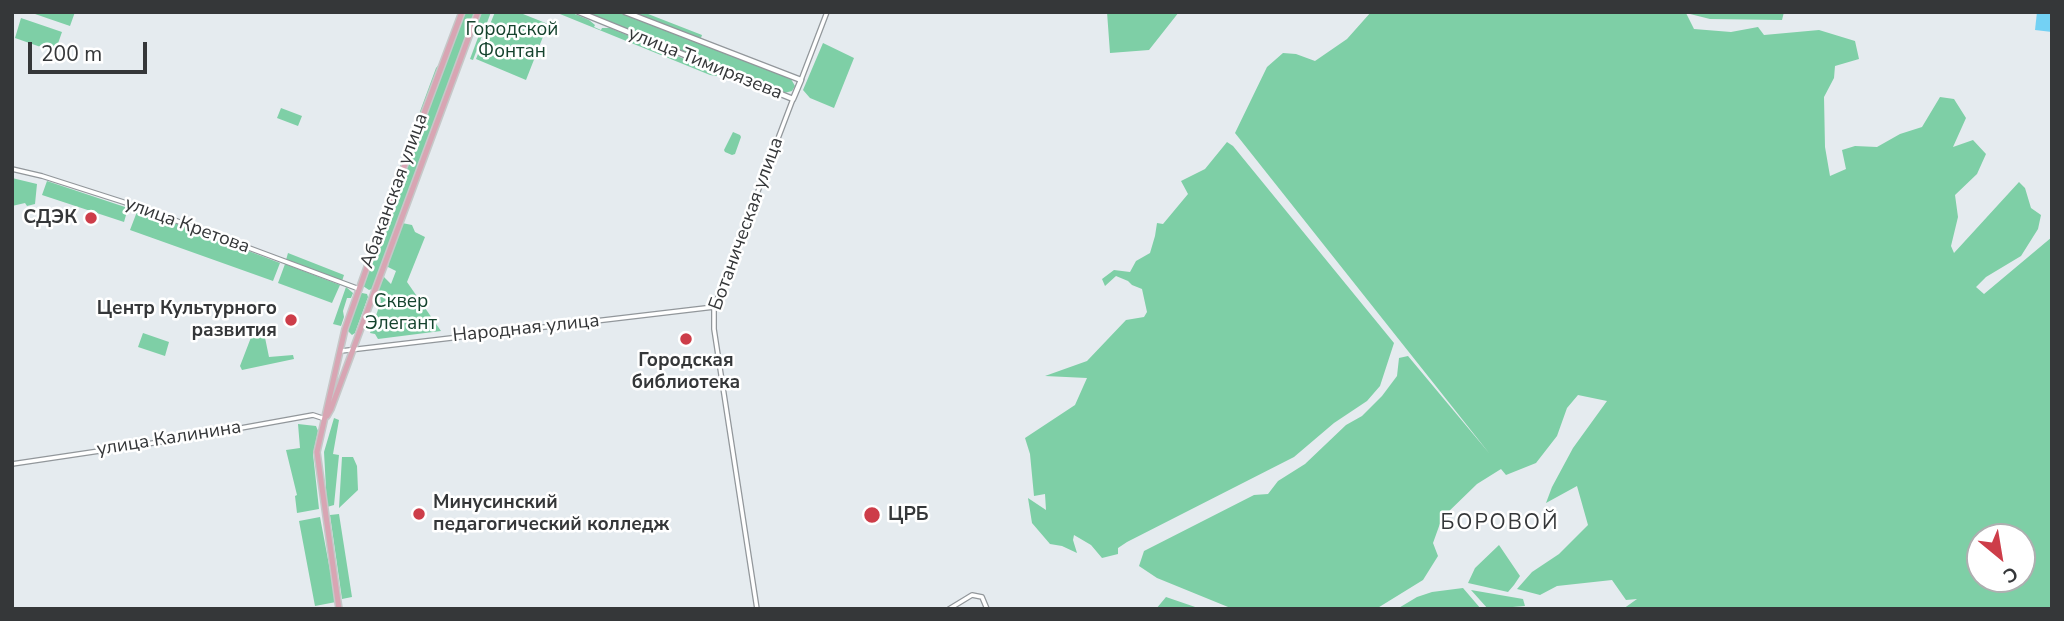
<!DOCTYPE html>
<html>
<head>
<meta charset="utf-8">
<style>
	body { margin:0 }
	#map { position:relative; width:2064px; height:621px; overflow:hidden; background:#e5ebef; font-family:"Nunito Sans",sans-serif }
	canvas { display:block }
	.frame { position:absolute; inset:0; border:14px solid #353739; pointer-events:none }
	.north { position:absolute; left:1966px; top:523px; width:70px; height:70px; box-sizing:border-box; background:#fff; border:2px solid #aeafb0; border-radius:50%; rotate:150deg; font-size:19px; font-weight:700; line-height:28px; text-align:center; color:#353739 }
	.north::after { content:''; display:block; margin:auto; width:24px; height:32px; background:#cd3d49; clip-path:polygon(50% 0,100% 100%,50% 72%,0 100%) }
	.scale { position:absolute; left:28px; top:42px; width:119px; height:32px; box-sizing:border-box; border:4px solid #353739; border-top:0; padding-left:9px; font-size:21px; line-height:24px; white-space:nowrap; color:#353739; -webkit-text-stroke:5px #fff; paint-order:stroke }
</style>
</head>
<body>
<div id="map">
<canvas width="2064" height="621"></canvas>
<div class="frame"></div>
<div class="north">С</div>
<div class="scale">200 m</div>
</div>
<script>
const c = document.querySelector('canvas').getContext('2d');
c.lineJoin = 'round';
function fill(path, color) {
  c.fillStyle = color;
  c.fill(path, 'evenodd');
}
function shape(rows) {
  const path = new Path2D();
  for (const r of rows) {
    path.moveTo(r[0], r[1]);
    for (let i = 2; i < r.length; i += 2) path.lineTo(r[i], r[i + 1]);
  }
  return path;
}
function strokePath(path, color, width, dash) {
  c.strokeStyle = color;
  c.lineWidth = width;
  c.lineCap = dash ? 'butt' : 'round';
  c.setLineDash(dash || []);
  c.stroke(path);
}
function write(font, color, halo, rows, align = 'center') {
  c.font = font + ' "Nunito Sans",sans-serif';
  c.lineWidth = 5;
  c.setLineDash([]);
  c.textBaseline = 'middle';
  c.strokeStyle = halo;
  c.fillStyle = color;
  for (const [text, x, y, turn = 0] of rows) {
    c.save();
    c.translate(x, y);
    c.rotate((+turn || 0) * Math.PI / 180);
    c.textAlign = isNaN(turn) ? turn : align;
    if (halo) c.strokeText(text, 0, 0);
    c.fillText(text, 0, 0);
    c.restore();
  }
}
const green = shape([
	[36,12,75,12,70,26,35,14],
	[465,12,475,12,372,289,369,290,363,286],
	[482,12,491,12,473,60,470,59,479,35,476,33,476,27],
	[495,12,518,12,548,24,526,80,476,59],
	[555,12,570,12,589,20,595,25,594,27,601,30,602,28,610,28,730,78,710,75],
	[584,12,617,12,791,79,795,86,792,91,784,93],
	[629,12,643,12,702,35,701,38,694,37],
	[1107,12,1179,12,1149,50,1110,53],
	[1371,12,1784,12,1782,20,1710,19,1686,13,1694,29,1731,32,1758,27,1764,35,1819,30,1855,41,1859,59,1835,66,1834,78,1824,97,1825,147,1830,176,1846,169,1842,150,1855,146,1877,147,1900,134,1922,127,1940,97,1954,99,1966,118,1953,147,1973,140,1986,154,1977,174,1955,195,1958,217,1951,246,1954,253,2019,182,2025,188,2031,208,2041,215,2038,229,2021,256,1986,277,1976,287,1984,294,2052,237,2052,609,1623,609,1637,599,1626,600,1612,580,1557,586,1540,595,1517,589,1532,572,1559,554,1588,525,1577,486,1546,503,1552,487,1573,448,1607,401,1578,395,1567,408,1557,436,1536,463,1506,475,1501,469,1477,484,1442,518,1433,543,1438,556,1423,580,1376,609,1233,609,1157,578,1139,566,1144,551,1254,495,1268,494,1278,481,1305,464,1346,425,1362,416,1382,396,1397,376,1399,358,1408,356,1489,453,1235,133,1267,67,1283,53,1296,54,1315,61,1347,39],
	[1980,537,2022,537,2022,579,1980,579],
	[21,18,62,32,55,52,15,38],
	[823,43,854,58,834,108,810,98,803,90],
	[442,61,375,238,376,231,436,68],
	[281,108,302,116,298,126,277,118],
	[733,132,740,135,741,137,735,154,732,155,725,152,724,150],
	[1227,142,1233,146,1394,343,1380,386,1367,401,1334,423,1294,457,1127,542,1118,548,1118,554,1102,558,1091,545,1074,535,1073,540,1077,553,1062,546,1050,544,1032,523,1028,498,1046,510,1045,494,1034,496,1030,454,1025,438,1075,405,1087,378,1045,376,1087,361,1126,320,1144,317,1147,312,1142,289,1132,285,1128,281,1116,276,1105,286,1102,279,1114,270,1130,272,1136,261,1150,253,1155,236,1157,223,1163,224,1188,194,1181,181,1205,169],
	[12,178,37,184,35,204,27,206,25,203,12,206],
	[47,181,128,208,124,222,42,195],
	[138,209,280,263,273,281,130,230],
	[402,223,412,225,415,232,425,237,407,282,441,331,378,339,375,334,370,333,381,301,378,289,384,277,391,284,396,271,388,267,389,260],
	[288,253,344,275,342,281,286,260],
	[285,264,340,285,332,303,278,283],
	[346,287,353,293,351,298,347,298,343,311,344,317,341,326,333,324],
	[362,293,367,294,368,297,355,333,352,335,347,330,360,294],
	[258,325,263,328,269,357,293,355,294,359,242,370,240,366,255,327],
	[143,333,169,342,165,356,138,347],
	[334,418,339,420,333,454,339,455,334,505,327,507,324,452],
	[298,424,316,426,318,431,313,454,319,509,297,513,295,496,297,495,286,450,300,448],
	[342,457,353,457,357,466,358,490,339,508],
	[339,514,352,597,342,599,330,515],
	[320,517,336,602,315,606,299,521],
	[1499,545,1520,576,1514,585,1508,592,1468,583,1475,568],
	[1463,588,1481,609,1397,609,1417,597,1432,592],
	[1471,590,1523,599,1525,606,1488,609],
	[1166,597,1201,609,1156,609]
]);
const water = shape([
	[2037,12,2052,12,2052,32,2035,30]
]);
const tertiary = shape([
	[801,80,827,12],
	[12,169,42,176,142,208,359,289],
	[341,351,714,307],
	[12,464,180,439,313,415,325,419],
	[757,609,714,329,714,307,793,99],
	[949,609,972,595,982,597,987,609]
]);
const secondary = shape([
	[579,12,793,99,801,80,625,12]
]);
const primary = shape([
	[327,416,331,409,478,12],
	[339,609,317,452,345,329,374,247,462,12]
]);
const markers = [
	[91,218,7,"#cd3d49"],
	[291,320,7,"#cd3d49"],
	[686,339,7,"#cd3d49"],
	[419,514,7,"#cd3d49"],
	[872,515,9,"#cd3d49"]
];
const parkNames = [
	["Городской",512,30],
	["Фонтан",512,52],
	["Сквер",401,302],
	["Элегант",401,324]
];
const streetNames = [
	["улица Тимирязева",705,64,22],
	["Абаканская улица",395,191,-70],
	["Ботаническая улица",747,224,-70],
	["улица Кретова",187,226,20],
	["Народная улица",526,329,-6],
	["улица Калинина",169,439,-9]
];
const poiNames = [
	["СДЭК",77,218],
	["Центр Культурного",277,309],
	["развития",277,331],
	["Городская",686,361,"center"],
	["библиотека",686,383,"center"],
	["Минусинский",433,503,"left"],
	["педагогический колледж",433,525,"left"],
	["ЦРБ",888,515,"left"]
];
const neighbourhoodNames = [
	["БОРОВОЙ",1500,524]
];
fill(green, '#7ecfa6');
fill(water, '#73d1f4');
strokePath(tertiary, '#92979b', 6);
strokePath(secondary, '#92979b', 7);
strokePath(primary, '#c6c7c8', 8);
strokePath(tertiary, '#fff', 3.5);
strokePath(secondary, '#fff', 4.5);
strokePath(primary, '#d8a5b3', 5);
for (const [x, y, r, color] of markers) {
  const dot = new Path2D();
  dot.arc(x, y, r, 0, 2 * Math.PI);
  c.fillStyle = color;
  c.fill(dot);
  strokePath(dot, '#fff', 2.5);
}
write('19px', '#15432e', '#fff', parkNames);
write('19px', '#353739', '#fff', streetNames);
write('bold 19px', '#353739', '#fff', poiNames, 'right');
c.letterSpacing = '2px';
write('21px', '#353739', '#fff', neighbourhoodNames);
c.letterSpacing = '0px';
</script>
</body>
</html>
